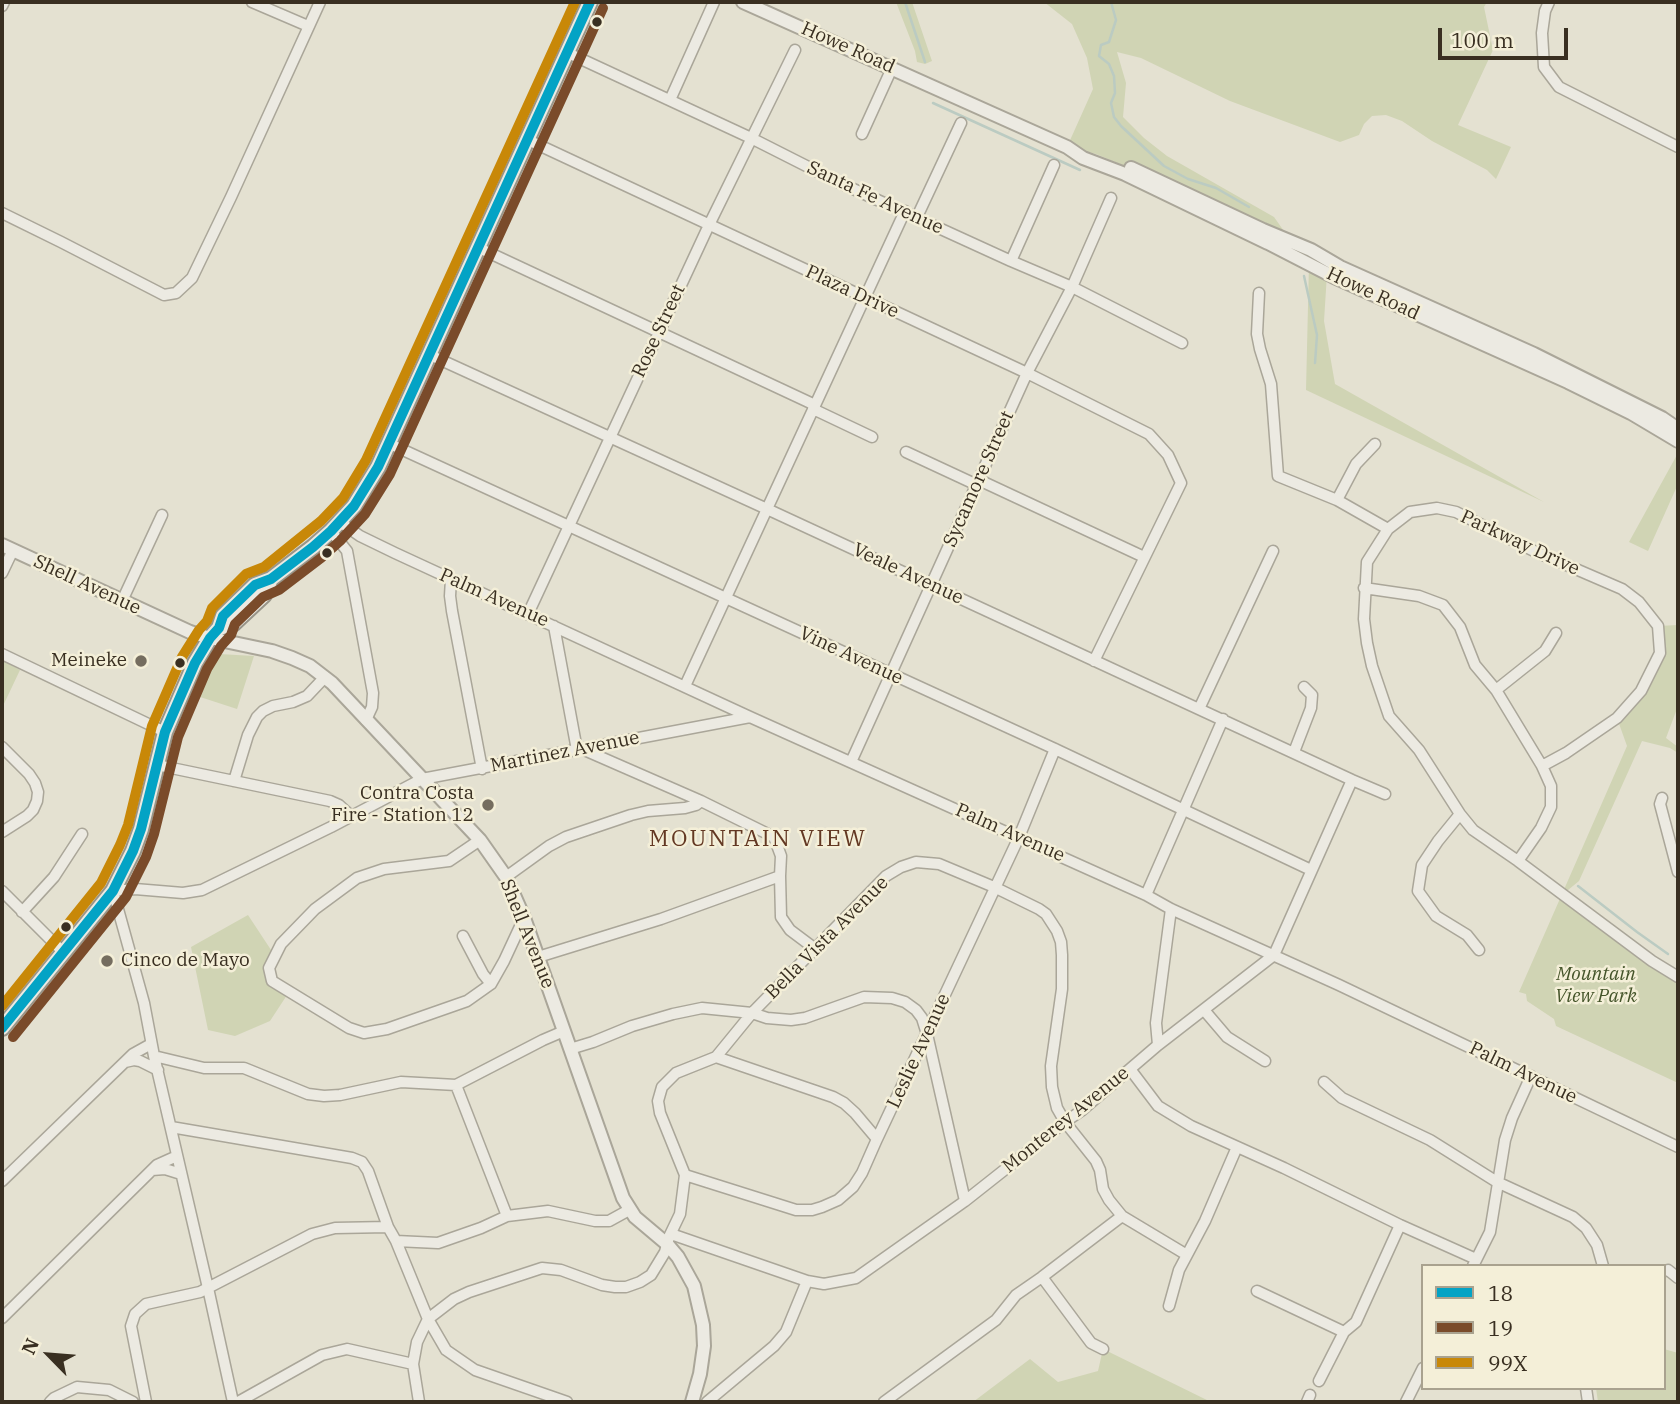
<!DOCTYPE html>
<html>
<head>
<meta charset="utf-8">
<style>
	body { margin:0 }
	#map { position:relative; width:1680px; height:1404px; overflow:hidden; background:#e4e1d1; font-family:"IBM Plex Serif",serif }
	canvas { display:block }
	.frame { position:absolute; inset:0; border:4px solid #392f21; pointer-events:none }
	.legend { position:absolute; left:1421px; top:1264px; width:245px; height:126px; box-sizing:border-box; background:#f4efd8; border:2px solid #a9a28f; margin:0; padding:9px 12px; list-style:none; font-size:21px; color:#392f21 }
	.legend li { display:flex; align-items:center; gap:14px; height:35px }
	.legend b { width:35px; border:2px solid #a9a28f }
	.north { position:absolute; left:14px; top:1320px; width:70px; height:70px; -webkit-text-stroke:5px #f4efd8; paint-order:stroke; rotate:295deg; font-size:19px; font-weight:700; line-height:28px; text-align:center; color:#392f21 }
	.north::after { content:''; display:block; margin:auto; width:24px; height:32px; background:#392f21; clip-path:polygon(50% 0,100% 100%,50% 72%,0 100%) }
	.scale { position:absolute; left:1438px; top:28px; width:130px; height:32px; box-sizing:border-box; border:4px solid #392f21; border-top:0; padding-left:9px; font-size:21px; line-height:24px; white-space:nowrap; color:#392f21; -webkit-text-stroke:5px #f4efd8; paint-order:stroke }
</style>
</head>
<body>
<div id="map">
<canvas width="1680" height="1404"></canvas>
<div class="frame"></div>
<ul class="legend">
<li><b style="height:9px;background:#03a3c5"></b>18</li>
<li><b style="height:9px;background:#7a4b2a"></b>19</li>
<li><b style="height:9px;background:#c88808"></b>99X</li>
</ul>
<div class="north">N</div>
<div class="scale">100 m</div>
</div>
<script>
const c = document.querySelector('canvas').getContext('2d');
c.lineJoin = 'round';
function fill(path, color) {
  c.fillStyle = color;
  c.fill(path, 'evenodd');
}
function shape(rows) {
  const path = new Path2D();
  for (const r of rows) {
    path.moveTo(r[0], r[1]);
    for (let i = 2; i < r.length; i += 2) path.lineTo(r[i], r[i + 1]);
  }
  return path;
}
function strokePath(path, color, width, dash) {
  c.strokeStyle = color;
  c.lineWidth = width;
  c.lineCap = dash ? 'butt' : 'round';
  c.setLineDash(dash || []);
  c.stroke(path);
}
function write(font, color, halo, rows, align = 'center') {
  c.font = font + ' "IBM Plex Serif",serif';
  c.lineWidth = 5;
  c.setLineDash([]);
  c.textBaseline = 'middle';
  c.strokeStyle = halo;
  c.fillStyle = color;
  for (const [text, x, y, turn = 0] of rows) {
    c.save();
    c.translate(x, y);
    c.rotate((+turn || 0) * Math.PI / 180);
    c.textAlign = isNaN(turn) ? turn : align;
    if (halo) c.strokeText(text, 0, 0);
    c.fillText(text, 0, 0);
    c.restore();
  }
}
const green = shape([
	[896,2,912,2,932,61,925,64,917,62,915,51],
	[1044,2,1487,2,1484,7,1493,50,1458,125,1511,147,1496,179,1487,170,1432,141,1402,121,1386,115,1372,116,1364,124,1359,135,1340,142,1230,101,1141,58,1117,52,1126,83,1123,117,1144,138,1167,156,1274,217,1291,241,1127,167,1096,154,1067,147,1093,89,1087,58,1072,24],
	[1309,264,1327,274,1324,321,1335,384,1544,502,1306,390],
	[1678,453,1678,484,1648,551,1629,542],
	[1678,625,1678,706,1666,738,1678,747,1678,753,1670,748,1642,741,1579,881,1562,895,1678,977,1678,1083,1556,1026,1554,1019,1527,1001,1526,994,1519,992,1627,746,1617,718,1641,691,1660,653,1658,626],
	[219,654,254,656,237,709,194,695,213,657],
	[2,660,20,670,2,708],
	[248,915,275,956,272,981,289,992,270,1021,235,1036,208,1030,191,947],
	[1103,1349,1211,1402,973,1402,1030,1359,1058,1382,1098,1371],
	[1664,1349,1678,1353,1678,1402,1598,1402,1596,1388,1664,1388]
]);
const stream = shape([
	[905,2,925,62],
	[1111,2,1116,20,1109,42,1101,45,1099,56,1109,64,1114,76,1115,93,1111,103,1114,117,1121,126,1164,166,1188,179,1216,188,1249,207],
	[933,103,1080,170],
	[1304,276,1317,335,1315,363],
	[1578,886,1637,932,1668,954]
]);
const minor = shape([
	[252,2,308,26],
	[1549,2,1545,11,1542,33,1544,67,1559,87,1678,147],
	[2,6,4,2],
	[568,53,751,138,838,182,1011,261,1072,287,1182,343],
	[670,100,714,2],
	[862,134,892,68],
	[528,140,1027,373,1149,434,1168,455,1181,483,1094,661],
	[2,213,61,242,164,295,176,293,192,278,231,197,320,2],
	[917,217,961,123],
	[479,248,815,405],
	[1011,261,1054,165],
	[1259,293,1257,334,1260,349,1271,384,1278,476,1337,500,1388,529],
	[430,355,767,509,1352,780,1385,794],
	[813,409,872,437],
	[390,444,1055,749,1311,870],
	[906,452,977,485],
	[979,480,1144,557],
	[1337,500,1356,464,1375,444],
	[340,522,360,536,395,553,750,717,1146,895,1171,909,1339,985,1678,1147],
	[331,531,347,551,373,693,372,707,366,720],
	[2,573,13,550],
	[451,579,450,596,452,611,482,769],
	[1364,588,1419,596,1443,605,1460,627,1475,665,1496,690,1542,766,1551,786,1551,807,1541,828,1518,861],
	[122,601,162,515],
	[528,614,709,225,795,50],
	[554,626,577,750],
	[2,654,165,732],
	[685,686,905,211],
	[1496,690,1545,651,1556,633],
	[1199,709,1273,551],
	[2,747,29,774,35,783,38,792,37,801,33,810,27,816,2,832],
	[582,749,701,801,774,837,781,856,780,876,781,917,790,930,814,948],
	[1294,752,1311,708,1312,695,1304,687],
	[851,762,1027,373,1072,287,1111,198],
	[157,765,330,801,339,805,351,816],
	[1542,766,1566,753,1617,718,1641,691,1660,653,1658,626,1639,602,1622,589,1534,551,1456,512,1437,508,1410,512,1388,529,1367,562,1364,619,1367,643,1372,666,1389,716,1419,750,1460,814,1473,830,1518,861,1652,961,1678,977],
	[234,781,248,735,257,717,263,711,273,706,293,702,307,696,325,677],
	[1662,798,1660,804,1678,872],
	[1460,814,1438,841,1422,865,1418,891,1436,916,1467,935,1479,950],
	[480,840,449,861,384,869,357,878,315,909,281,944,269,968,272,981,349,1028,364,1033,387,1029,467,1001,491,984,504,961,524,918],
	[506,877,549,846,566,837,631,815,648,811,685,808,696,805,701,801],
	[2,891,64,953],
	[1146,895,1223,719],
	[22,912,54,877,82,834],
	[463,936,483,974,491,984],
	[538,957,661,919,780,876],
	[1204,1010,1227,1037,1265,1061],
	[1158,1045,1156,1023,1171,909],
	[570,1049,593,1042,632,1026,673,1014,702,1008,752,1013,767,1018,791,1020,805,1018,864,997,892,998,905,1002,916,1010,922,1018,927,1034,965,1201],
	[154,1056,204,1068,244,1068,308,1094,324,1096,340,1095,401,1082,456,1085,543,1040,564,1031],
	[716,1057,833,1097,844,1103,855,1113,877,1139],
	[125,1062,134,1060,140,1061,158,1070],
	[1130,1069,1158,1106,1191,1126,1284,1168,1400,1225,1476,1259],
	[1324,1082,1342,1098,1430,1140,1497,1182,1573,1217,1586,1228,1597,1245,1603,1266],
	[456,1085,507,1216],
	[171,1127,352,1158,362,1162,368,1171,388,1227,396,1241,428,1319,417,1342,413,1364,419,1402],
	[152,1170,165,1169,181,1174],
	[685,1175,796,1210,812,1210,822,1207,838,1200,853,1187,862,1173,877,1139,1019,837,1055,749],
	[2,1181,133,1054,151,1044],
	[671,1234,807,1281,824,1284,856,1278,965,1201,1065,1122,1081,1111,1158,1045,1274,955,1352,780],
	[396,1241,438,1243,481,1228,507,1216,548,1211,595,1221,609,1221,629,1210],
	[1473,1266,1490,1232,1505,1140,1512,1118,1531,1076],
	[1664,1271,1668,1270,1678,1278],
	[1042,1277,1091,1343,1103,1349],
	[1257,1291,1344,1332],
	[1169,1306,1179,1270,1205,1221,1237,1147],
	[2,1318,157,1165,177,1156],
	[1319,1381,1344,1332,1356,1322,1400,1225],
	[1586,1388,1588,1402],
	[50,1402,54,1398,77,1387,109,1390,133,1402],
	[146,1402,131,1326,135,1314,146,1304,200,1292,312,1234,335,1228,388,1227],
	[233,1402,208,1288,154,1056,144,1003,113,891,135,889,183,893,202,890,331,827,422,779,750,717],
	[238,1402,322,1355,347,1349,413,1364],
	[567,1402,475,1370,446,1350,428,1319,454,1299,469,1292,542,1268,561,1270,602,1285,615,1287,626,1287,640,1282,651,1275,665,1252,669,1237,680,1214,685,1175,660,1113,658,1101,662,1087,676,1073,716,1057,752,1013,886,876,901,867,916,862,939,864,994,887,1039,909,1046,914,1057,931,1061,942,1062,955,1062,989,1051,1066,1052,1087,1057,1108,1065,1122,1096,1161,1100,1170,1103,1189,1109,1200,1122,1216,1187,1255],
	[707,1402,774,1346,786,1332,807,1281],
	[884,1402,996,1320,1016,1295,1042,1277,1122,1216],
	[1307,1402,1310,1395],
	[1406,1402,1423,1368]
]);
const tertiary = shape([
	[743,2,1067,147,1083,158,1125,174,1268,243,1334,277,1568,382,1631,413,1678,441],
	[1131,168,1263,230,1311,250,1340,267,1534,354,1662,418,1678,429],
	[2,545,190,632,210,638,272,651,292,658,310,666,332,683,480,840,506,877,524,918,623,1198,635,1217,667,1244,678,1257,694,1286,703,1325,704,1346,700,1374,692,1402]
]);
const secondary = shape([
	[219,628,233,624,264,595,271,579],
	[2,1028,113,891,133,851,141,829,165,732,195,663,210,638,219,628,223,616,255,585,271,579,313,547,331,531,354,506,378,467,590,2]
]);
const bus1 = shape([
	[2,1028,113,891,133,851,141,829,165,732,195,663,210,638,219,628,223,616,255,585,271,579,313,547,331,531,354,506,378,467,590,2]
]);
const bus2 = shape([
	[13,1037,126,897,146,857,154,834,178,737,207,669,221,646,231,635,235,624,263,597,279,590,321,558,340,541,365,514,390,474,603,8]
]);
const bus3 = shape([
	[2,1006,101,883,120,845,128,825,152,726,182,657,199,630,207,621,212,608,246,574,264,567,321,521,343,498,366,460,575,2]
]);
const markers = [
	[597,22,6,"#392f21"],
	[327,553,6,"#392f21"],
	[141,661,7,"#756d5f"],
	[180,663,6,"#392f21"],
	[488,805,7,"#756d5f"],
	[66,927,6,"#392f21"],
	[107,961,7,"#756d5f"]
];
const streetNames = [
	["Howe Road",848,48,24],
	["Santa Fe Avenue",875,198,25],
	["Plaza Drive",852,292,25],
	["Howe Road",1373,294,25],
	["Rose Street",659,331,-65],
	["Sycamore Street",979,479,-66],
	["Parkway Drive",1520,543,25],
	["Veale Avenue",908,574,25],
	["Shell Avenue",87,585,25],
	["Palm Avenue",494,598,24],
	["Vine Avenue",851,656,25],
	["Martinez Avenue",565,752,-11],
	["Palm Avenue",1010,833,24],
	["Shell Avenue",527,934,68],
	["Bella Vista Avenue",827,938,-45],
	["Leslie Avenue",919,1051,-65],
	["Palm Avenue",1523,1073,26],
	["Monterey Avenue",1066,1120,-39]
];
const poiNames = [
	["Meineke",127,661],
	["Contra Costa",474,794],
	["Fire - Station 12",474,816],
	["Cinco de Mayo",121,961,"left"]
];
const parkNames = [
	["Mountain",1596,975],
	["View Park",1596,997]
];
const quarterNames = [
	["MOUNTAIN VIEW",758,839]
];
fill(green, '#d0d4b4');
strokePath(stream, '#bbcbc2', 2.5);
strokePath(minor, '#aaa699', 13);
strokePath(tertiary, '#aaa699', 16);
strokePath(secondary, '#999589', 18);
strokePath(minor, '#eceae2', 10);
strokePath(tertiary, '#eceae2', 12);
strokePath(secondary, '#eceae2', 14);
strokePath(bus1, '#03a3c5', 10);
strokePath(bus2, '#7a4b2a', 10);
strokePath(bus3, '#c88808', 10);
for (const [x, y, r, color] of markers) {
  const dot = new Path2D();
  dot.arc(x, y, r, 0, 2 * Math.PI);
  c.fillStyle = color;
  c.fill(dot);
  strokePath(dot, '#f4efd8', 2.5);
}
write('19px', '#392f21', '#f4efd8', streetNames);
write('19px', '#392f21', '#f4efd8', poiNames, 'right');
write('italic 19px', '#445429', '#f4efd8', parkNames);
c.letterSpacing = '2px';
write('23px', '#633823', '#f4efd8', quarterNames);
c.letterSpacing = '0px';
</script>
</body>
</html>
